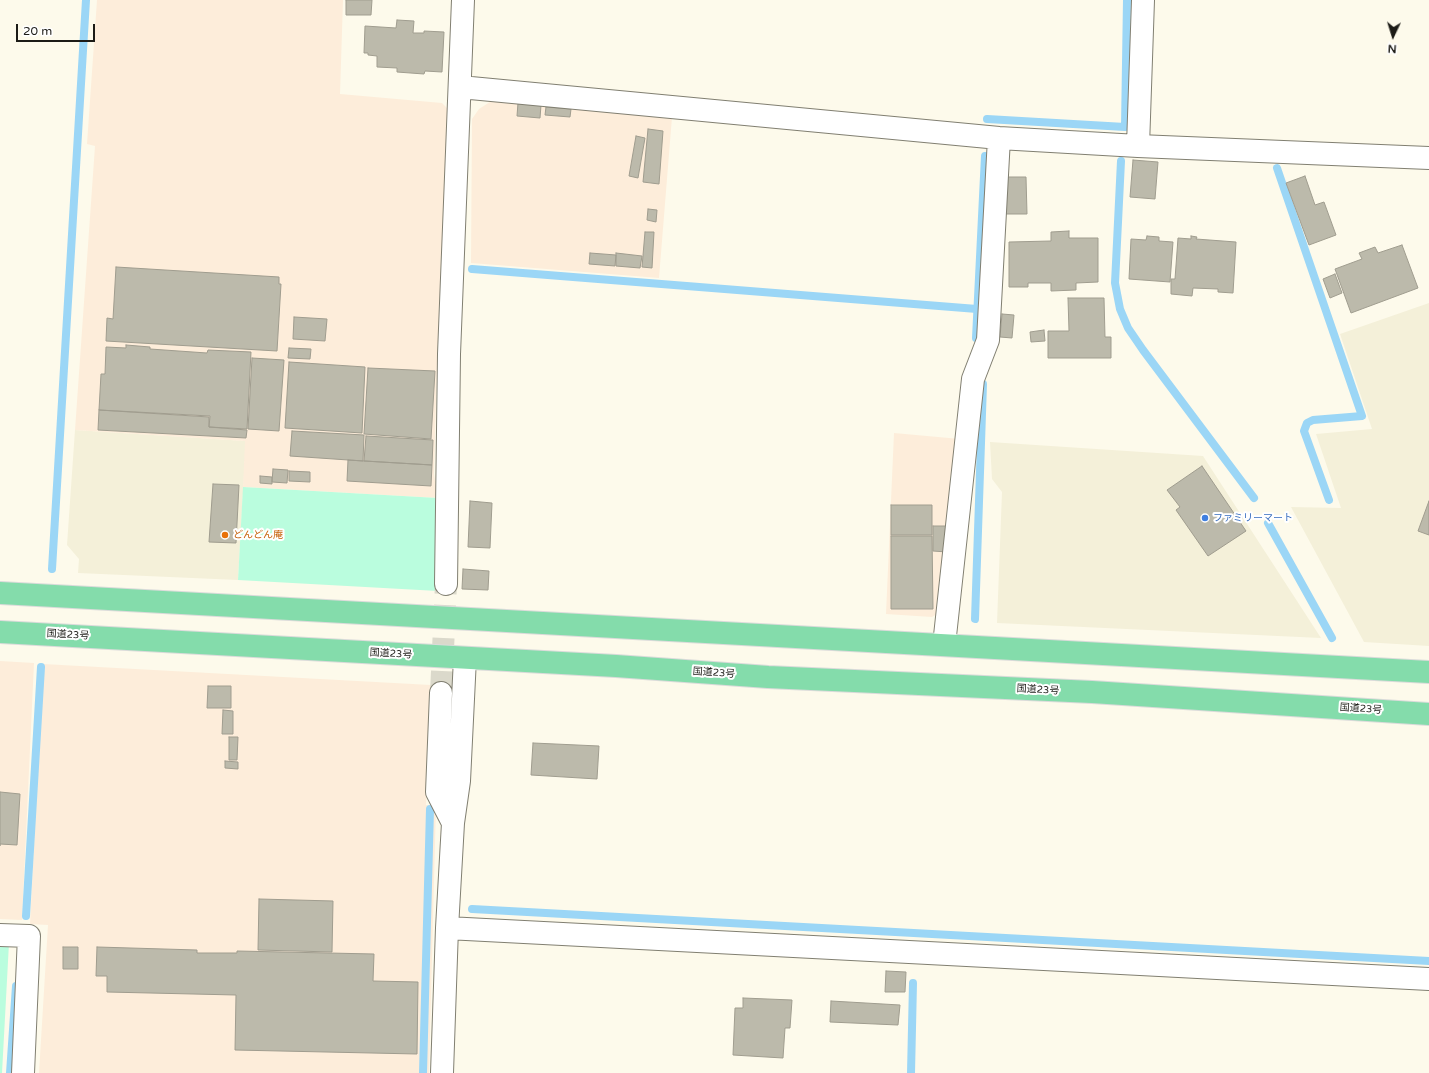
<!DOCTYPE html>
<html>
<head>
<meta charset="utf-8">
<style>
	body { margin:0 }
	#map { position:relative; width:1429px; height:1073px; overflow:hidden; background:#fdfaeb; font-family:"Varela Round",sans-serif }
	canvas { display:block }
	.north { position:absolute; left:1373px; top:16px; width:40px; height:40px; -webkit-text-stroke:3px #fff; paint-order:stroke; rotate:184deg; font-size:11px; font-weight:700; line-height:16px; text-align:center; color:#1c1b16 }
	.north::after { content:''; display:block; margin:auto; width:14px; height:18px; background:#1c1b16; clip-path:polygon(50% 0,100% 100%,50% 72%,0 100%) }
	.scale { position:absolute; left:16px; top:24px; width:79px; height:18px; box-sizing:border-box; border:2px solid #1c1b16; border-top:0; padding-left:5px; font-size:12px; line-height:14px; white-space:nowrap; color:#1c1b16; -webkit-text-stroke:3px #fff; paint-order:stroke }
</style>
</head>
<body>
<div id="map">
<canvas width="1429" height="1073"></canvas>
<div class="north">N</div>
<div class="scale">20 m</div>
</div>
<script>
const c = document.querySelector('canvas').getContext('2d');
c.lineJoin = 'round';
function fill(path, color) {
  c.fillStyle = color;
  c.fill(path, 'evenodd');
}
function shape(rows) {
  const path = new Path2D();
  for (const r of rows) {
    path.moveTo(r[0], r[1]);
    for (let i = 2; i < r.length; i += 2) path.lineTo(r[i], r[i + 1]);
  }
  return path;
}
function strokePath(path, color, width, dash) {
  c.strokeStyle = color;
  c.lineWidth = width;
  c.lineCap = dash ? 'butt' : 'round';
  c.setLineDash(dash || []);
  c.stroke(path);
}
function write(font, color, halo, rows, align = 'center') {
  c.font = font + ' "Varela Round","Noto Sans JP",sans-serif';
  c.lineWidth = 4;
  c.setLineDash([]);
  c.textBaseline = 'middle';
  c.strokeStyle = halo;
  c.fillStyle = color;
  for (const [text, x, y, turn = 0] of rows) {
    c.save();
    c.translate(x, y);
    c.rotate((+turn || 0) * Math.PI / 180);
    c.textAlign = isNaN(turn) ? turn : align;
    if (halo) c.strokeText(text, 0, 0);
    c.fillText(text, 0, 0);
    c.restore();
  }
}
const built = shape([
	[1429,303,1429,646,1364,642,1291,507,1341,508,1316,434,1372,429,1340,334],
	[75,430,246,441,238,580,78,573,79,559,67,545],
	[990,442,1203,456,1321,638,997,623,1002,492,992,479]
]);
const industrial = shape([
	[97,0,343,0,340,94,442,103,449,110,437,363,434,474,438,498,243,487,245,441,75,430,95,146,87,144],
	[493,100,672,117,659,278,471,263,472,119,479,109],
	[894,433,960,439,942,611,932,617,886,614],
	[0,661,34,663,22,920,0,919],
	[43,664,431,685,426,805,436,806,429,1073,39,1073,48,925,30,924]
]);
const green = shape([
	[243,487,438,498,438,591,238,580],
	[0,942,9,943,2,1073,0,1073]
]);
const stream = shape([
	[987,119,1125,127,1127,0],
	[1121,161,1115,283,1120,309,1128,328,1143,350,1254,498],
	[1277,168,1362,416,1313,420,1307,423,1304,431,1329,500],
	[472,269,977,309],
	[976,338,985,156],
	[1268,523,1332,638],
	[52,569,86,0],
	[975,619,983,384],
	[472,909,1429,961],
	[26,916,41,667],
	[10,1073,16,986],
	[423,1073,430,809],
	[911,1073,913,983]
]);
const building = shape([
	[346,0,372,0,371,15,346,15,346,0],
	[397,20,414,21,413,33,424,33,424,31,444,32,442,72,425,71,424,74,397,72,397,68,377,67,377,56,368,55,368,53,364,53,365,26,396,28,397,20],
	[518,103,541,105,540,118,517,116,518,103],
	[546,107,571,109,570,117,545,115,546,107],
	[648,129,663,131,659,184,643,182,648,129],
	[636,136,645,138,638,178,629,176,636,136],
	[1133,160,1158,162,1155,199,1130,197,1133,160],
	[1305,176,1315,205,1324,202,1336,235,1309,245,1286,183,1305,176],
	[1005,177,1026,177,1027,214,1005,214,1005,177],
	[648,209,657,210,656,222,647,220,648,209],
	[1069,231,1069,238,1098,238,1098,282,1076,283,1076,290,1051,291,1051,283,1028,283,1028,287,1009,287,1009,242,1051,241,1051,232,1069,231],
	[645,232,654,232,652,268,642,267,645,232],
	[1147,236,1159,237,1159,241,1173,242,1170,282,1129,279,1131,239,1146,240,1147,236],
	[1191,236,1197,237,1196,239,1236,242,1233,293,1218,292,1218,289,1193,288,1192,296,1171,294,1171,279,1175,279,1178,238,1191,239,1191,236],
	[1402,245,1418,288,1351,313,1335,269,1362,259,1359,253,1375,247,1378,253,1402,245],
	[590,253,616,255,615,266,589,264,590,253],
	[616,253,642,256,640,268,616,266,616,253],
	[116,267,279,277,279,284,281,284,277,351,106,341,107,318,113,319,116,267],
	[1335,274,1342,293,1330,298,1323,279,1335,274],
	[1068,298,1104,298,1105,337,1111,337,1111,358,1048,358,1048,331,1069,331,1068,298],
	[1002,314,1014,315,1012,338,1000,337,1002,314],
	[294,317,327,319,325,341,293,339,294,317],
	[1044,330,1045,341,1031,342,1030,332,1044,330],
	[126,345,150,347,150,349,207,353,208,350,251,352,247,429,209,427,210,416,99,410,101,374,105,374,106,347,126,348,126,345],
	[289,348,311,349,310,359,288,358,289,348],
	[252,358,284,360,279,431,248,429,252,358],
	[289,362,365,367,362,433,285,428,289,362],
	[368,368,435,371,431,439,364,434,368,368],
	[99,410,209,417,209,427,247,430,246,438,98,430,99,410],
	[292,431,364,435,363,461,290,456,292,431],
	[366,436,433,440,432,465,364,461,366,436],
	[348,460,432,465,431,486,347,481,348,460],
	[1202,466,1246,531,1208,556,1176,510,1180,507,1167,490,1202,466],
	[273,469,288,470,287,483,272,482,273,469],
	[289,471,310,472,310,482,289,481,289,471],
	[260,476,272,477,272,484,260,483,260,476],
	[213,484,239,485,236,543,209,542,213,484],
	[470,501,492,503,490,548,468,547,470,501],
	[1429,501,1429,535,1418,531,1429,501],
	[891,505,932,505,932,535,891,535,891,505],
	[933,526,947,526,947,552,933,551,933,526],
	[891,536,932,536,933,609,891,609,891,536],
	[463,569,489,571,488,590,462,589,463,569],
	[208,686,231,686,231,708,207,708,208,686],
	[223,710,233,711,233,734,222,734,223,710],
	[229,737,238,737,237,760,229,760,229,737],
	[533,743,599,746,597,779,531,775,533,743],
	[225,761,238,762,238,769,225,768,225,761],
	[0,792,20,794,17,845,0,844,0,846,0,792],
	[259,899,333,901,332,952,258,950,259,899],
	[63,947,78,947,78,969,63,969,63,947],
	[97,947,197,950,197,953,237,953,237,951,374,954,373,981,418,982,417,1054,235,1050,236,995,107,992,107,976,96,976,97,947],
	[886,971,906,972,905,992,885,992,886,971],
	[743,998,792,1000,790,1028,785,1028,783,1058,733,1055,735,1008,743,1008,743,998],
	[831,1001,900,1005,898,1025,830,1022,831,1001]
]);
const streetTunnel = shape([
	[441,693,446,584]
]);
const street = shape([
	[460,87,999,138,1138,146,1429,158],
	[1138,146,1143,0],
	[446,584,449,354,463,0],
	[944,645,973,379,988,340,999,138],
	[441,693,437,792,453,823,447,928,442,1073],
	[453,823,459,781,465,658],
	[447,928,1429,979],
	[0,935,29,936,23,1073]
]);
const highway = shape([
	[0,593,1429,672],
	[0,632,616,666,768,677,1092,692,1429,714]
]);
const markers = [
	[1205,518,4,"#3f7fe0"],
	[225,535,4,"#e8710a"]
];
const shopNames = [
	["ファミリーマート",1213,518]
];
const foodNames = [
	["どんどん庵",233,535]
];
const streetNames = [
	["国道23号",68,635,3],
	["国道23号",391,654,3],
	["国道23号",714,673,4],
	["国道23号",1038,690,3],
	["国道23号",1361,709,4]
];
fill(built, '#f4f0d9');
fill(industrial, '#fdedda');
fill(green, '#bafdde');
strokePath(stream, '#9bd6f6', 8);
fill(building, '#bcbaab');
strokePath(building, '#a09d8f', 1);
strokePath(streetTunnel, '#dbd9cb', 22, [22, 11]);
strokePath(street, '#817f71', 24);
strokePath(highway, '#dbdbda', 24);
strokePath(street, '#fff', 22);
strokePath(highway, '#84dcab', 22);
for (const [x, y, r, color] of markers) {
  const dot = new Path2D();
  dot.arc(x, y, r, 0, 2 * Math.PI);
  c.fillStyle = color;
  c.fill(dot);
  strokePath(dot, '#fff', 1.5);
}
write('10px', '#366cbe', '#fff', shopNames, 'left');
write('10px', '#c56008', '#fff', foodNames, 'left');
write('10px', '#1c1b16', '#fff', streetNames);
</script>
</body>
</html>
